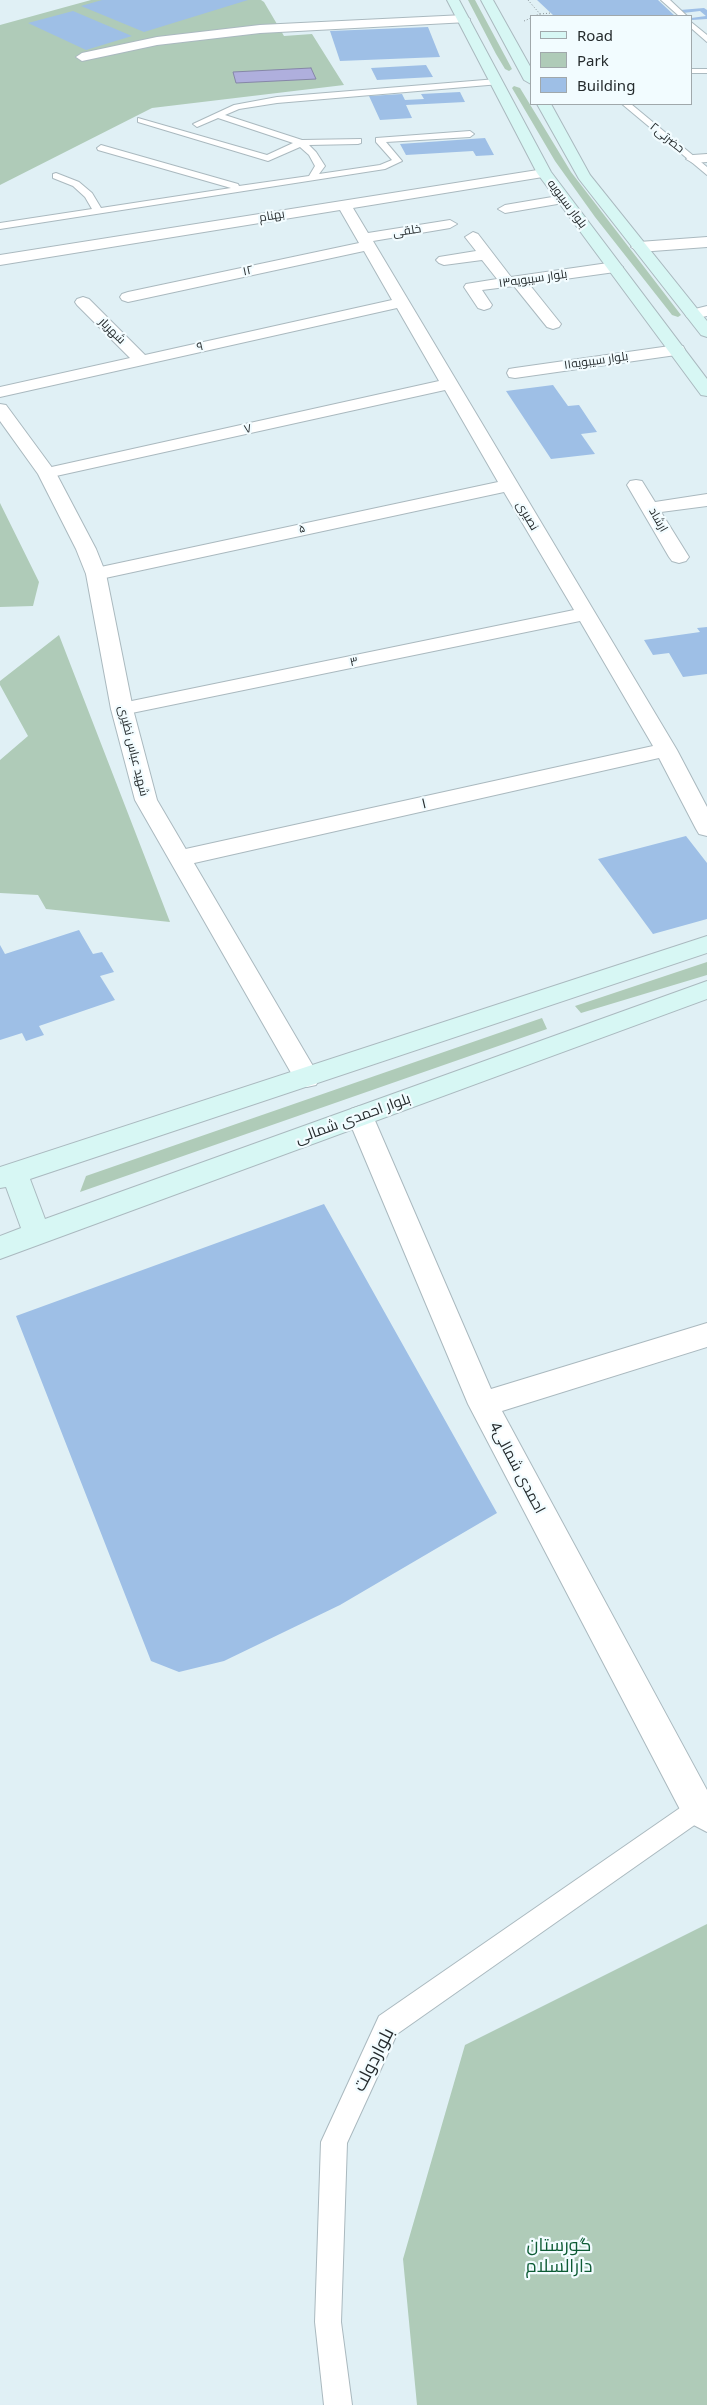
<!DOCTYPE html>
<html>
<head>
<meta charset="utf-8">
<style>
	body { margin:0 }
	#map { position:relative; width:707px; height:2405px; overflow:hidden; background:#e0f0f5; font-family:"Noto Sans",sans-serif }
	canvas { display:block }
	.legend { position:absolute; left:530px; top:15px; width:162px; height:90px; box-sizing:border-box; background:#f2fcff; border:1px solid #a0a8ab; margin:0; padding:6px 9px; list-style:none; font-size:15px; color:#252b2d }
	.legend li { display:flex; align-items:center; gap:10px; height:25px }
	.legend b { width:25px; border:1px solid #a0a8ab }
</style>
</head>
<body>
<div id="map">
<canvas width="707" height="2405"></canvas>
<ul class="legend">
<li><b style="height:6px;background:#d7f7f4"></b>Road</li>
<li><b style="height:14px;background:#afcbb8"></b>Park</li>
<li><b style="height:14px;background:#9ebfe6"></b>Building</li>
</ul>
</div>
<script>
const c = document.querySelector('canvas').getContext('2d');
c.lineJoin = 'round';
function fill(path, color) {
  c.fillStyle = color;
  c.fill(path, 'evenodd');
}
function shape(rows) {
  const path = new Path2D();
  for (const r of rows) {
    path.moveTo(r[0], r[1]);
    for (let i = 2; i < r.length; i += 2) path.lineTo(r[i], r[i + 1]);
  }
  return path;
}
function strokePath(path, color, width, dash) {
  c.strokeStyle = color;
  c.lineWidth = width;
  c.lineCap = dash ? 'butt' : 'round';
  c.setLineDash(dash || []);
  c.stroke(path);
}
function write(font, color, halo, rows, align = 'center') {
  c.font = font + ' "Noto Sans",Cairo,sans-serif';
  c.lineWidth = 4.5;
  c.setLineDash([]);
  c.textBaseline = 'middle';
  c.strokeStyle = halo;
  c.fillStyle = color;
  for (const [text, x, y, turn = 0] of rows) {
    c.save();
    c.translate(x, y);
    c.rotate((+turn || 0) * Math.PI / 180);
    c.textAlign = isNaN(turn) ? turn : align;
    if (halo) c.strokeText(text, 0, 0);
    c.fillText(text, 0, 0);
    c.restore();
  }
}
const green = shape([
	[91,0,261,0,264,2,284,36,312,34,344,85,152,108,0,185,0,25],
	[468,0,475,0,512,69,509,71,505,69,496,54],
	[514,86,520,88,571,172,681,315,678,317,672,315,595,217,555,161,512,88],
	[0,503,39,582,33,606,0,607],
	[59,635,170,922,46,909,38,895,0,893,0,760,28,736,0,685,0,681],
	[707,962,707,975,581,1013,575,1006],
	[542,1018,547,1029,80,1192,86,1176],
	[707,1924,707,2405,417,2405,403,2259,465,2045]
]);
const water = shape([
	[311,68,316,79,236,83,233,72,311,68]
]);
const building = shape([
	[102,0,248,0,144,32,81,6],
	[537,0,658,0,675,16,554,16],
	[704,8,707,10,707,19,692,20,691,18,706,16,700,11,683,13,680,10],
	[73,11,132,36,86,50,28,23],
	[428,27,440,57,340,61,330,31],
	[426,65,433,77,377,80,371,68],
	[460,92,465,102,406,105,412,118,380,120,369,96,402,94,405,100,424,99,421,94],
	[485,138,494,155,476,156,473,151,406,155,400,144],
	[553,385,568,406,579,405,597,432,581,434,595,454,551,459,506,391],
	[707,627,707,674,683,677,669,653,653,655,644,640,700,632,697,628],
	[686,836,707,863,707,919,653,934,598,859],
	[79,930,93,954,102,952,114,972,100,976,115,1000,39,1026,44,1035,26,1041,22,1033,0,1040,0,945,5,954],
	[324,1204,497,1513,340,1605,224,1661,179,1672,151,1661,16,1316]
]);
const path = shape([
	[528,0,540,14,534,16],
	[540,14,551,13],
	[524,21,531,18]
]);
const service = shape([
	[661,0,670,0,687,16,679,16,661,0],
	[691,22,707,35,707,42,691,28,691,22],
	[691,69,707,69,707,73,691,73,691,69],
	[497,79,500,80,500,84,277,103,239,109,225,115,302,140,361,139,361,143,358,144,309,145,316,152,325,166,319,174,380,165,392,160,376,142,376,138,470,131,474,134,470,137,386,142,402,161,385,169,0,229,0,223,92,209,85,197,73,186,53,178,53,174,56,173,79,182,92,193,101,208,231,188,98,150,97,148,101,145,238,184,239,186,309,176,315,166,309,155,300,147,268,161,138,122,138,118,267,155,293,143,218,118,197,127,193,124,234,105,277,97,497,79],
	[622,104,631,104,707,167,707,175,622,104],
	[698,1798,707,1804,706,1817,397,2034,347,2143,341,2322,352,2405,324,2405,315,2322,321,2142,379,2016,690,1801,698,1798]
]);
const minor = shape([
	[464,15,470,19,468,22,260,33,157,45,82,61,76,57,82,53,157,37,260,25,464,15],
	[707,154,707,162,693,163,686,159,693,155,707,154],
	[544,169,551,173,549,176,353,208,368,233,450,220,457,224,450,228,373,241,677,750,707,807,707,836,699,834,696,829,659,758,181,866,173,863,169,858,173,853,181,850,653,746,580,621,122,715,115,713,111,709,115,705,122,703,574,610,504,492,96,580,89,578,86,574,89,570,96,568,498,482,445,390,47,478,41,477,38,473,41,469,47,468,439,381,397,308,0,397,0,387,130,358,77,305,75,302,77,299,83,297,89,299,145,355,392,300,364,251,128,302,122,300,120,297,122,294,128,292,359,243,340,210,0,265,0,255,544,169],
	[564,195,571,199,569,202,505,213,498,209,505,205,564,195],
	[473,232,478,234,511,277,615,262,623,267,615,272,529,284,561,324,559,327,553,329,547,327,514,286,482,290,492,305,490,308,484,310,478,308,464,287,466,284,497,279,482,260,444,265,439,263,436,260,439,257,476,251,465,237,473,232],
	[707,237,707,247,639,252,631,247,639,242,707,237],
	[707,306,707,316,693,319,687,317,685,314,687,311,707,306],
	[677,345,683,346,685,350,683,354,515,378,509,377,507,373,509,369,515,368,677,345],
	[636,480,642,481,655,502,707,494,707,506,661,512,689,557,686,561,679,563,672,561,669,557,627,485,630,481,636,480],
	[360,1106,369,1109,373,1116,491,1389,707,1323,707,1347,502,1411,707,1790,707,1832,686,1821,468,1404,347,1116,351,1109,360,1106]
]);
const tertiary = shape([
	[0,404,6,405,56,473,96,549,106,574,133,709,157,800,320,1078,316,1085,307,1087,298,1085,135,800,111,709,86,574,76,549,38,474,0,421,0,404]
]);
const secondary = shape([
	[447,0,459,0,551,172,707,379,707,396,701,395,537,173,447,0],
	[481,0,493,0,531,68,531,84,524,80,481,0],
	[537,104,551,104,590,175,707,321,707,337,701,335,579,179,537,104],
	[707,936,707,953,30,1179,45,1219,707,981,707,999,0,1259,0,1236,21,1228,6,1187,0,1188,0,1167,707,936]
]);
const farStreetnames = [
	["حضرتی۲",667,138,39],
	["بلوار سیبویه",567,204,53],
	["بهنام",272,216,-9],
	["خلقی",407,231,-9],
	["۱۲",248,271,-12],
	["بلوار سیبویه۱۳",533,279,-8],
	["شهریار",112,331,45],
	["۹",200,347,-13],
	["بلوار سیبویه۱۱",596,361,-8],
	["۷",248,429,-13],
	["نصیری",527,516,59],
	["ارشاد",658,520,60],
	["۵",302,529,-12],
	["۳",354,662,-12],
	["شهید عباس نظیری",133,751,76]
];
const streetNames = [
	["۱",424,804,-13],
	["بلوار احمدی شمالی",353,1119,-20],
	["4احمدی شمالی",517,1468,62]
];
const nearStreetnames = [
	["بلواردولت",374,2060,-63]
];
const nearParknames = [
	["گورستان",559,2246],
	["دارالسلام",559,2267]
];
fill(green, '#afcbb8');
fill(water, '#afafdd');
strokePath(water, '#8687a8', 1);
fill(building, '#9ebfe6');
strokePath(service, '#aab9bf', 2);
strokePath(minor, '#aab9bf', 2);
strokePath(tertiary, '#aab9bf', 2);
strokePath(secondary, '#aab9bf', 2);
strokePath(path, '#879296', 1, [1, 2]);
fill(service, '#fff');
fill(minor, '#fff');
fill(tertiary, '#fff');
fill(secondary, '#d7f7f4');
write('12px', '#252b2d', '#f2fcff', farStreetnames);
write('15px', '#252b2d', '#f2fcff', streetNames);
write('18px', '#252b2d', '#f2fcff', nearStreetnames);
write('18px', '#0d5b34', '#f2fcff', nearParknames);
</script>
</body>
</html>
